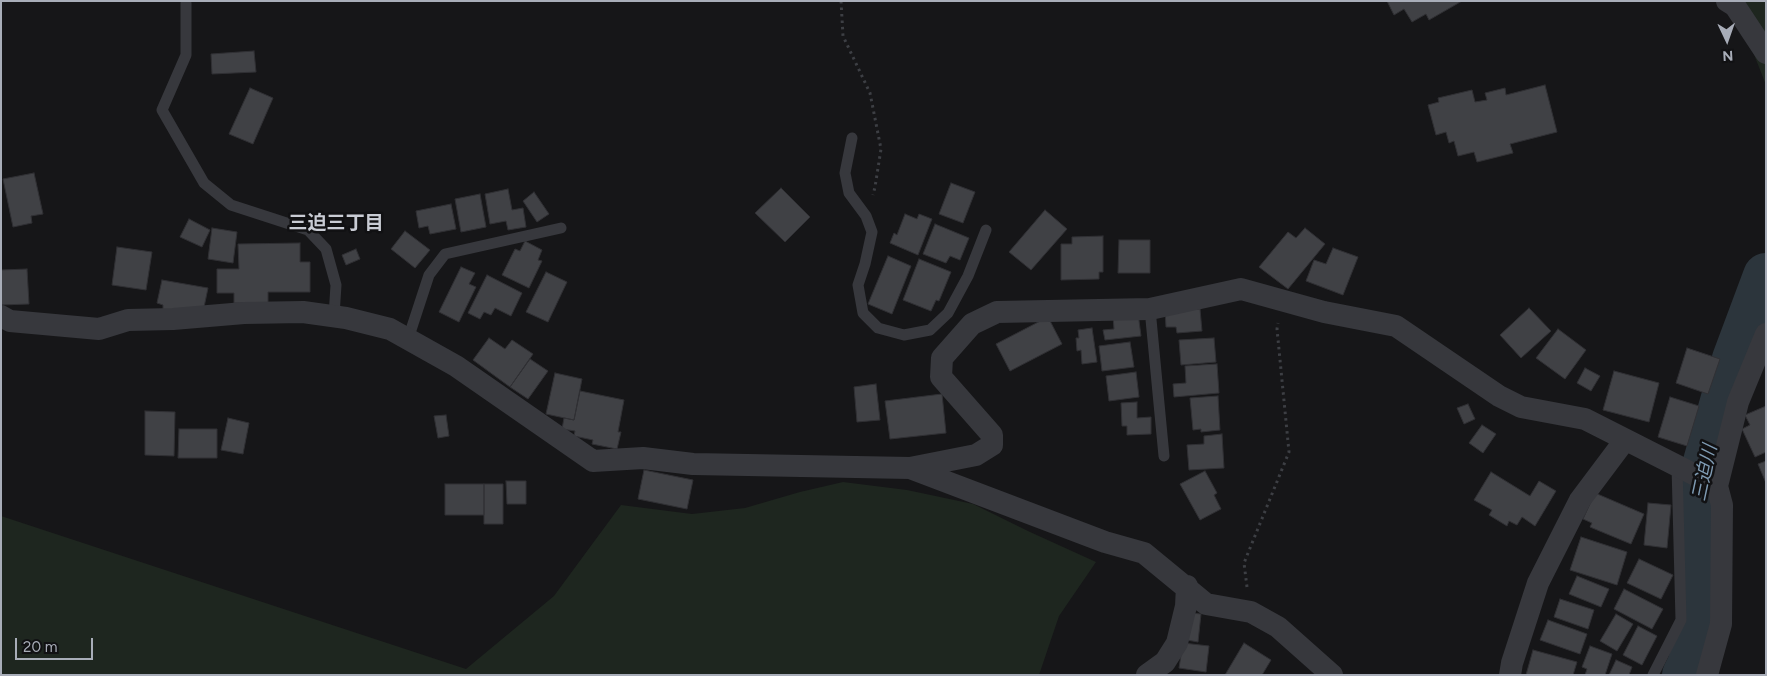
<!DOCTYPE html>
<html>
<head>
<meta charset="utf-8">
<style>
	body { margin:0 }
	#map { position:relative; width:1767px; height:676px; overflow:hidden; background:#161618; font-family:Figtree,sans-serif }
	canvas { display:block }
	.frame { position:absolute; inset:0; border:2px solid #a8adb8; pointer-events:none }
	.north { position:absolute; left:1702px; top:15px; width:50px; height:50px; -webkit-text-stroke:4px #111113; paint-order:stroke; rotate:177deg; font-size:14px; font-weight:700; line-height:20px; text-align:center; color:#a8adb8 }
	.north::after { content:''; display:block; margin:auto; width:18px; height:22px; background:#a8adb8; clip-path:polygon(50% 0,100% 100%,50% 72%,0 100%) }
	.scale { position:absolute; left:15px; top:638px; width:78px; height:22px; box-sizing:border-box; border:2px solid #a8adb8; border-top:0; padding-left:6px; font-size:15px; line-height:18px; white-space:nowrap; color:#a8adb8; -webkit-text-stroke:4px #111113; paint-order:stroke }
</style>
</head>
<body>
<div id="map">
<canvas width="1767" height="676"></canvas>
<div class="frame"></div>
<div class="north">N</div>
<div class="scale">20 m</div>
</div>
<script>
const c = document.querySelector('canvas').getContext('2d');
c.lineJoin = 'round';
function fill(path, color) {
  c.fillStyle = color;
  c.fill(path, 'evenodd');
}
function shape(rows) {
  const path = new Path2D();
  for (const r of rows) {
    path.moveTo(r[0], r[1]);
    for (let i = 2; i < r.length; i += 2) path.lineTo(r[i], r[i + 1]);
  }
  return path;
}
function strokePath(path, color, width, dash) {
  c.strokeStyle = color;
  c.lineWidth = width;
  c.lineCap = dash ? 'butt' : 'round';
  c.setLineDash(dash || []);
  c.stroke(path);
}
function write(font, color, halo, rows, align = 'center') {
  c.font = font + ' Figtree,"Noto Sans JP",sans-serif';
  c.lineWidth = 5;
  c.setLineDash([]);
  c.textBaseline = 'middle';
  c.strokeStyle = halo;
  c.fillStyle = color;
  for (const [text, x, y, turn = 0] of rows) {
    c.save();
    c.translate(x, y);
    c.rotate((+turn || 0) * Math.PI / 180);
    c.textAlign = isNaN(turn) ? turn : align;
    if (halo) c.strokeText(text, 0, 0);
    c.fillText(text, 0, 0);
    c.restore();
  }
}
const green = shape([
	[1739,1,1766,1,1766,85,1735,6],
	[843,482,907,490,973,504,1030,532,1096,562,1059,616,1039,675,1,675,1,516,466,669,554,596,621,505,692,514,745,508,800,492]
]);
const river = shape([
	[1685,675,1690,665,1702,624,1697,494,1735,359,1766,276]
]);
const building = shape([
	[1387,1,1462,1,1429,20,1426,14,1412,22,1404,9,1394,15,1387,1],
	[254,51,256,72,212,74,211,54,254,51],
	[1545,85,1557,132,1510,144,1513,153,1477,162,1474,152,1458,156,1454,141,1449,143,1446,132,1436,135,1428,105,1439,102,1438,98,1472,90,1475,102,1487,100,1485,93,1505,88,1506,95,1545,85],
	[250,88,273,98,253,144,229,134,250,88],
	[34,173,43,214,31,216,32,223,13,227,3,179,34,173],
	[951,183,975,192,963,223,939,214,951,183],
	[781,188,810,217,785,242,755,213,781,188],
	[508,189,512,210,523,208,526,227,508,230,506,221,490,224,485,194,508,189],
	[534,192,549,214,537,222,523,201,534,192],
	[480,194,486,227,461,232,455,199,480,194],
	[451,204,456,229,430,234,428,226,419,228,416,211,451,204],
	[1045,210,1067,229,1031,270,1009,252,1045,210],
	[905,214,917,219,919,214,932,219,918,255,890,243,894,233,897,235,905,214],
	[189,219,210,230,202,247,180,237,189,219],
	[935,224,969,238,960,260,950,256,946,263,923,254,935,224],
	[212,228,237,232,233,263,208,259,212,228],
	[1305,228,1325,244,1288,289,1259,267,1288,232,1296,238,1305,228],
	[405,231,430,250,415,268,391,249,405,231],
	[1103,236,1103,272,1099,272,1099,279,1061,280,1061,244,1072,244,1072,237,1103,236],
	[1119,240,1150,240,1150,273,1118,273,1119,240],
	[525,241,542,250,538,260,542,261,529,288,502,275,515,249,520,251,525,241],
	[300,243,300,262,310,262,310,292,268,292,268,303,234,303,234,293,217,293,217,269,239,269,238,244,300,243],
	[117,247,152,252,146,290,112,285,117,247],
	[1333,248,1358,257,1343,295,1306,281,1314,260,1326,264,1333,248],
	[356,249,360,259,346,265,342,255,356,249],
	[888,256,911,266,892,314,868,304,888,256],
	[919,259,951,272,939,301,936,300,931,311,903,300,919,259],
	[461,267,475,273,469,284,476,287,459,322,439,312,461,267],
	[27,269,29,304,1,305,1,270,27,269],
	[546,272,567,282,548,322,526,312,546,272],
	[487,275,522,293,511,316,495,308,491,315,484,312,480,319,468,313,487,275],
	[162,280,208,288,203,312,163,310,163,305,157,303,162,280],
	[1529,308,1551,331,1521,358,1500,335,1529,308],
	[1200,309,1202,331,1177,333,1176,327,1166,327,1165,311,1200,309],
	[1138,313,1141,336,1105,340,1103,330,1114,329,1113,316,1138,313],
	[1048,317,1062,344,1010,371,996,344,1048,317],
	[1092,328,1097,362,1082,364,1081,350,1077,351,1076,338,1079,338,1078,330,1092,328],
	[1558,329,1586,350,1565,379,1536,358,1558,329],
	[489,338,505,349,512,340,533,354,510,387,473,360,489,338],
	[1214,338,1216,362,1181,365,1179,340,1214,338],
	[1130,342,1134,367,1102,371,1099,346,1130,342],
	[1687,348,1720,359,1708,394,1676,383,1687,348],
	[530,359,548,371,528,399,510,387,530,359],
	[1217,364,1219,393,1174,397,1173,384,1186,383,1185,366,1217,364],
	[1585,368,1600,376,1591,391,1577,383,1585,368],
	[1614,371,1659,383,1649,422,1603,410,1614,371],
	[1136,372,1139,397,1109,401,1106,376,1136,372],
	[555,373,582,379,574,420,546,414,555,373],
	[876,384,880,420,857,422,854,387,876,384],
	[580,391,624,400,618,432,621,432,617,449,592,444,593,440,574,436,575,431,562,429,564,418,574,420,580,391],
	[942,394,946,433,890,439,885,401,942,394],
	[1218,396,1220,430,1201,432,1201,429,1193,430,1190,398,1218,396],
	[1670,397,1699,406,1687,446,1658,437,1670,397],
	[1137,402,1137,418,1151,417,1151,434,1127,435,1127,426,1122,426,1121,403,1137,402],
	[1468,404,1475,419,1464,424,1457,408,1468,404],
	[1766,406,1766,452,1755,457,1742,429,1750,425,1745,415,1766,406],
	[145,411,175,412,174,456,145,455,145,411],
	[446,415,449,436,438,438,434,416,446,415],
	[228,418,249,423,243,454,221,450,228,418],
	[1482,425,1496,434,1483,453,1469,443,1482,425],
	[179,429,217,429,217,458,178,458,179,429],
	[1222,434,1224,468,1189,470,1187,445,1204,444,1204,436,1222,434],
	[1766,461,1766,483,1758,464,1766,461],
	[644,470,693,480,687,509,638,499,644,470],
	[1205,471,1217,493,1214,495,1221,509,1200,520,1180,484,1205,471],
	[1491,472,1530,496,1539,481,1556,491,1535,526,1522,517,1517,525,1509,521,1507,526,1489,515,1492,510,1474,500,1491,472],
	[506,481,526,481,526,504,507,504,506,481],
	[445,484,484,484,484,515,445,515,445,484],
	[484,484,503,484,503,524,484,524,484,484],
	[1595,493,1644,514,1631,544,1590,527,1592,523,1583,519,1595,493],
	[1648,503,1671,505,1667,548,1644,545,1648,503],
	[1581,537,1627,552,1617,585,1570,570,1581,537],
	[1639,559,1673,575,1661,599,1627,583,1639,559],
	[1577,576,1609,589,1601,607,1569,594,1577,576],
	[1624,589,1663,609,1652,629,1614,609,1624,589],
	[1560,599,1594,610,1588,629,1554,617,1560,599],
	[1191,613,1201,614,1198,642,1187,640,1191,613],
	[1616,614,1633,624,1617,651,1600,641,1616,614],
	[1548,620,1587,634,1580,654,1540,640,1548,620],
	[1638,626,1657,636,1642,665,1623,655,1638,626],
	[1183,643,1209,646,1206,672,1179,668,1183,643],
	[1244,643,1271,660,1262,675,1225,675,1244,643],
	[1590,646,1612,654,1605,675,1585,675,1587,669,1582,667,1590,646],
	[1533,650,1577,662,1573,675,1526,675,1533,650],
	[1616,660,1632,667,1629,675,1609,675,1616,660]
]);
const path = shape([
	[841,1,843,36,870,93,881,149,875,187,873,195],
	[1247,587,1244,563,1289,452,1277,329,1278,323]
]);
const service = shape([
	[186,3,186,55,162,110,204,183,231,205,308,230,326,249,336,285,334,316],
	[852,138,845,173,849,193,866,216,872,232,865,264,858,285,863,313,878,328,904,335,930,330,948,313,968,276,986,230],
	[1150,309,1164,456],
	[408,339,429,275,445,254,561,228],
	[1653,675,1681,620,1677,466]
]);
const minor = shape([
	[1727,1,1735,6,1766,53],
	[1,316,10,321,99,329,128,320,173,319,244,313,303,312,346,318,390,329,456,366,593,461,643,458,693,464,910,468,976,455,992,445,992,435,941,377,942,358,972,324,997,312,1150,309,1241,289,1324,312,1396,326,1499,396,1521,407,1585,419,1717,486],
	[910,468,1105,542,1144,553,1206,604,1251,612,1278,627,1332,675],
	[1147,675,1165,662,1177,643,1186,606,1187,586],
	[1510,675,1512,663,1538,583,1580,500,1625,440],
	[1707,675,1721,624,1722,505,1717,486,1738,402,1766,334]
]);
const neighbourhoodNames = [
	["三迫三丁目",336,223]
];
const waterNames = [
	["三迫川",1705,473,-78]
];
fill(green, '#1e261f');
strokePath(river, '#2c353c', 46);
fill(building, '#404145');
strokePath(building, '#303034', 1);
strokePath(path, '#3d3f44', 3, [2.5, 4]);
strokePath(service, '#37383d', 11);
strokePath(minor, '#37383d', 22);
write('bold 19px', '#c9ccd4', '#111113', neighbourhoodNames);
write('italic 19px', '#7f9bb3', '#111113', waterNames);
</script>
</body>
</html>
